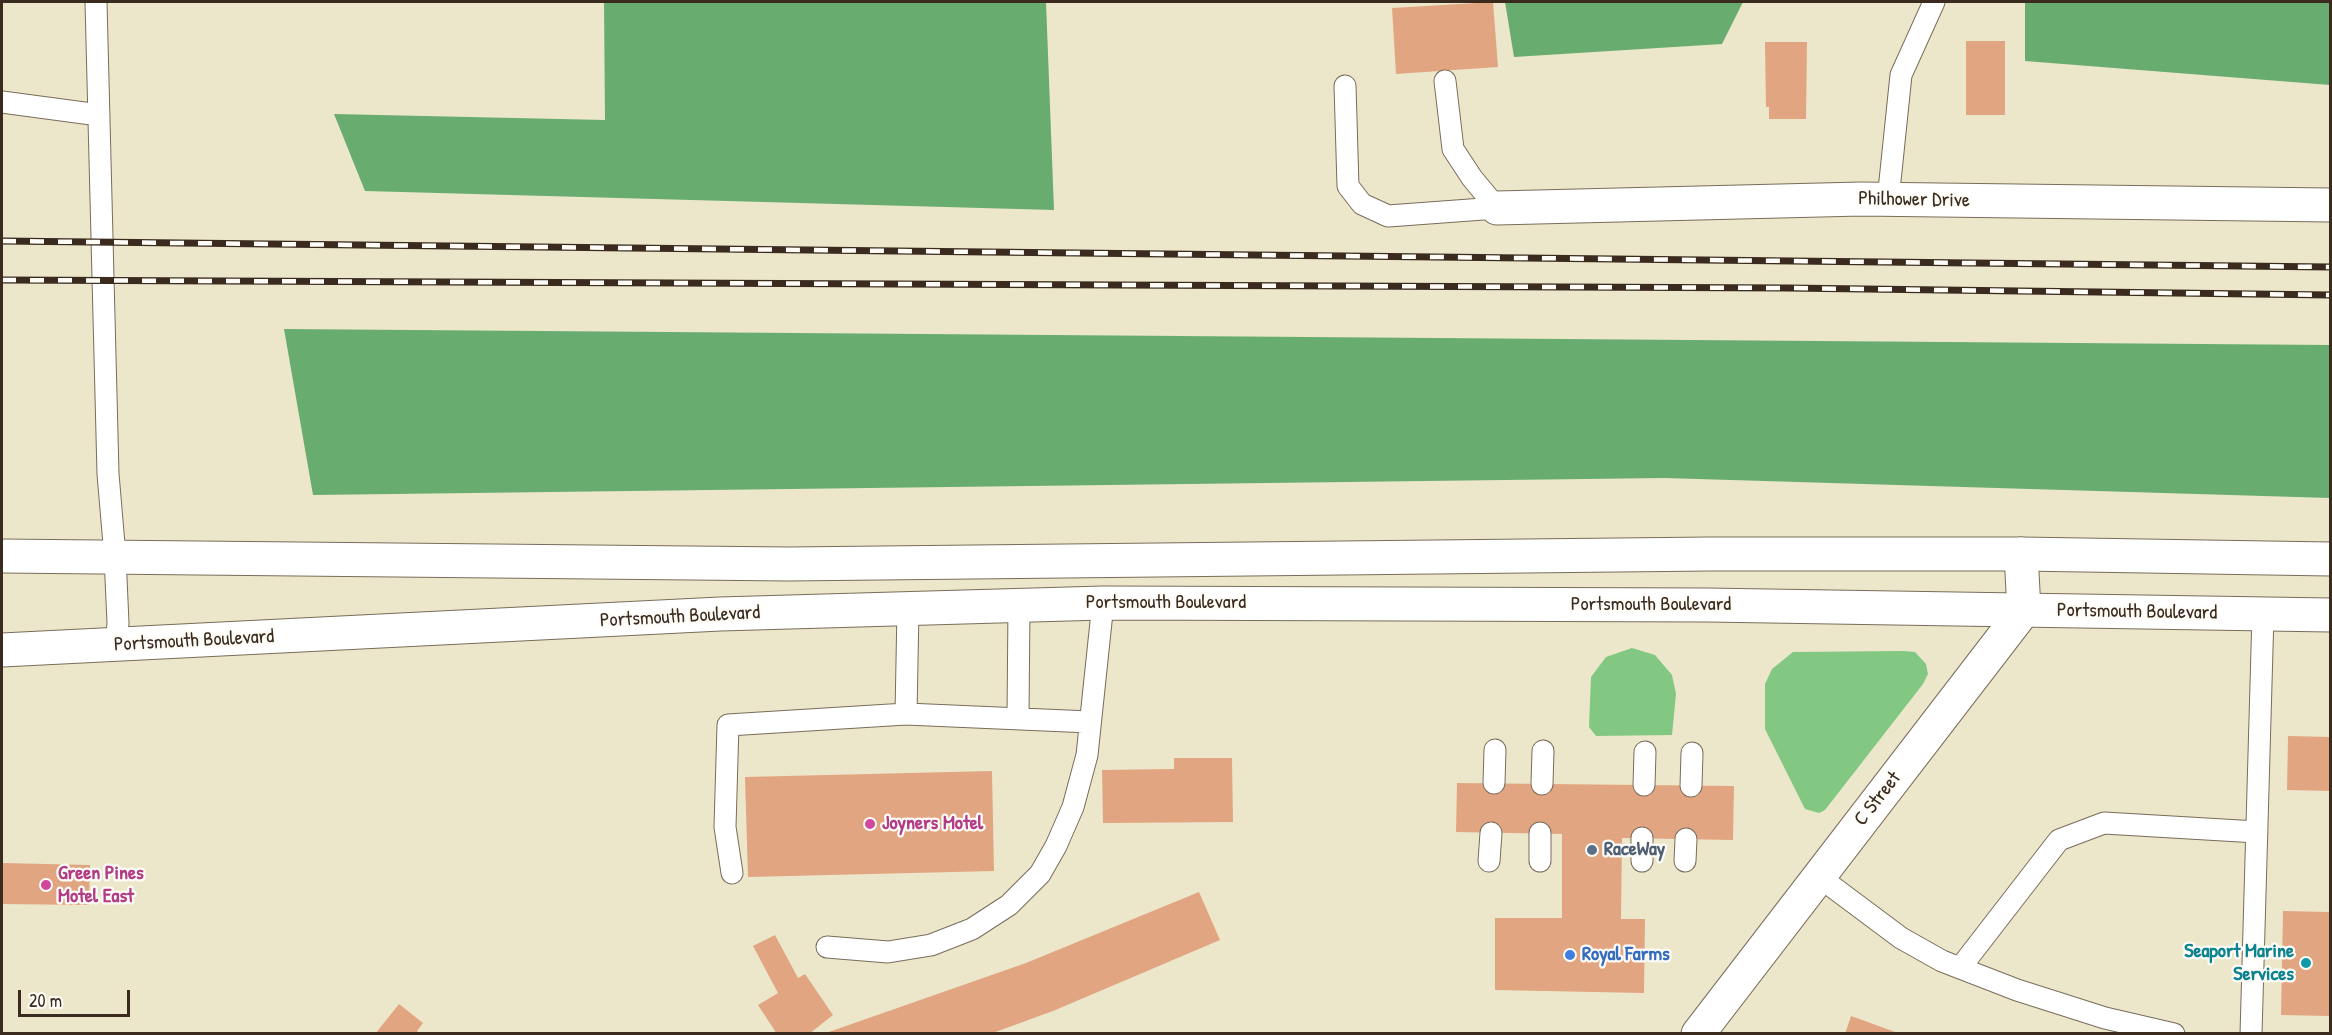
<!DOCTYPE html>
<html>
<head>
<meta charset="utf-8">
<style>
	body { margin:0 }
	#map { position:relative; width:2332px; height:1035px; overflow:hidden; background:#ece7ca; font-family:"Patrick Hand",sans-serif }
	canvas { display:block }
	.frame { position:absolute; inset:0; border:3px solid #3b2a1e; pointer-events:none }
	.scale { position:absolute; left:18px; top:990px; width:112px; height:27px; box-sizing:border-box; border:3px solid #3b2a1e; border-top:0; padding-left:8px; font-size:18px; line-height:21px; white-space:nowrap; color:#3b2a1e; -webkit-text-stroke:4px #fdfcf7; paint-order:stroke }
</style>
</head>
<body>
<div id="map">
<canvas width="2332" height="1035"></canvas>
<div class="frame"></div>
<div class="scale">20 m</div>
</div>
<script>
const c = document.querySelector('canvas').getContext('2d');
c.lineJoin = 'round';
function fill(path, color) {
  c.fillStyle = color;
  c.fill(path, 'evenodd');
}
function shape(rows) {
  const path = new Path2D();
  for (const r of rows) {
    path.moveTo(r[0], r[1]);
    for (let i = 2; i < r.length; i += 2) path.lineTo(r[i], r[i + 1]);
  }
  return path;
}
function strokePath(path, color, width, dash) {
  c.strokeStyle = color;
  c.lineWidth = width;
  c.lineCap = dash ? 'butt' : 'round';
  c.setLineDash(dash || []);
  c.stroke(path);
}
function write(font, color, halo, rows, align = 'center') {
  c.font = font + ' "Patrick Hand",sans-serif';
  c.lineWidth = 4.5;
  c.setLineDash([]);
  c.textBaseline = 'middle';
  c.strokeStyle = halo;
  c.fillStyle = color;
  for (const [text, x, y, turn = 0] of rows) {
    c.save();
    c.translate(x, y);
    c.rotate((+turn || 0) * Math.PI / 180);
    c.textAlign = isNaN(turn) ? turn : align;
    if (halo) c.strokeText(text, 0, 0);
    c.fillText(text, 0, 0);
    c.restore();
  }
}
const green = shape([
	[1632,648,1655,655,1672,675,1676,694,1672,735,1596,736,1589,727,1591,677,1606,657],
	[1903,651,1915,652,1926,664,1928,674,1923,684,1825,810,1819,813,1805,809,1765,729,1765,684,1772,669,1793,652]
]);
const forest = shape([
	[604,2,1046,2,1054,210,365,191,334,114,605,120],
	[1505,2,1743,2,1722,44,1514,57],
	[2025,2,2330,2,2330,85,2025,61],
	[284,329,2330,345,2330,498,1664,478,313,495]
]);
const building = shape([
	[1493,2,1498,67,1396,74,1392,8],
	[1966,41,2005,41,2005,115,1966,115],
	[1765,42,1807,42,1806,119,1769,119,1769,107,1766,107],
	[2288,736,2330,737,2330,791,2287,790],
	[1174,758,1232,758,1233,822,1103,823,1102,770,1174,769],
	[992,771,994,871,748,877,745,777],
	[1457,783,1734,786,1733,840,1622,838,1621,919,1645,919,1644,993,1495,990,1495,918,1562,918,1562,834,1456,832],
	[2,863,90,865,89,905,2,904],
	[1199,892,1220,940,1053,1011,990,1034,823,1034,1026,963],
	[2283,911,2330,912,2330,1016,2281,1015],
	[775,935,798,978,805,974,833,1015,809,1034,777,1034,758,1005,778,993,753,946],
	[399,1004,423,1023,417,1031,420,1034,375,1034],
	[1851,1016,1898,1033,1898,1034,1845,1034]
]);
const lane = shape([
	[96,2,108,474,115,556,118,623,116,645],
	[1445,81,1453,149,1472,178,1497,208],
	[1345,86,1348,186,1362,204,1388,216,1497,208],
	[2,102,99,115],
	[1888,200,1901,75,1934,2],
	[906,714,908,609],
	[1018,717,1019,605],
	[1494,783,1495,750],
	[1542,784,1543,751],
	[1644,785,1645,752],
	[1691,786,1692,753],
	[1489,861,1491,833],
	[1540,861,1540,833],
	[1642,861,1642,838],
	[1685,861,1686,839],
	[732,873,725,827,728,725,906,714,1090,722],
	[1818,876,1901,938,1942,961,2017,990,2105,1018,2174,1034],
	[827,947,888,952,931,945,972,929,1009,905,1040,874,1056,846,1073,807,1087,755,1103,603],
	[1960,968,2059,840,2104,823,2257,832],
	[2251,1034,2263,614]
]);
const street = shape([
	[1497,208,1861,199,2330,205],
	[1698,1034,2024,610,2021,554]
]);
const primary = shape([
	[2,556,789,564,1710,554,2021,554,2330,559],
	[2,650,720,614,1103,603,1707,605,2330,615]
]);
const rail = shape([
	[2,241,2330,267],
	[2,280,1787,288,2330,295]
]);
const markers = [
	[870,824,6,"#d1479c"],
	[1592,850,6,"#5c6f8a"],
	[46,885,6,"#d1479c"],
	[1570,955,6,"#3f7fe0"],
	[2306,963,6,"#0f9aa8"]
];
const streetNames = [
	["Philhower Drive",1914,200,1],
	["Portsmouth Boulevard",1166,603],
	["Portsmouth Boulevard",1651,605],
	["Portsmouth Boulevard",2137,612,1],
	["Portsmouth Boulevard",680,617,-3],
	["Portsmouth Boulevard",194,641,-3],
	["C Street",1878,799,-52]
];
const hotelNames = [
	["Joyners Motel",882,824],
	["Green Pines",58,874],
	["Motel East",58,897]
];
const serviceNames = [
	["RaceWay",1604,850]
];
const cultureNames = [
	["Seaport Marine",2294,952],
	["Services",2294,975]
];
const shopNames = [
	["Royal Farms",1582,955]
];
fill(green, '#82c882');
fill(forest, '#69ac70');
fill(building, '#e2a581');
strokePath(lane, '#796c5a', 23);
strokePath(street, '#796c5a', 35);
strokePath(primary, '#796c5a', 35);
strokePath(lane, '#fff', 21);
strokePath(street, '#fff', 33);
strokePath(primary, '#fff', 33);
strokePath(rail, '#3b2a1e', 7);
strokePath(rail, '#fdfcf7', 4.5, [14]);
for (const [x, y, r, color] of markers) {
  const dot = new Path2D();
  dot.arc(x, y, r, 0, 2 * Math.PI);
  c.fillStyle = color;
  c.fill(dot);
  strokePath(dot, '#fdfcf7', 2);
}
write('20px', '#3b2a1e', '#fdfcf7', streetNames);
write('bold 20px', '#b23c85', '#fdfcf7', hotelNames, 'left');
write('bold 20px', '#4e5e75', '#fdfcf7', serviceNames, 'left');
write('bold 20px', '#0d838f', '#fdfcf7', cultureNames, 'right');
write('bold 20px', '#366cbe', '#fdfcf7', shopNames, 'left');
</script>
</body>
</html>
